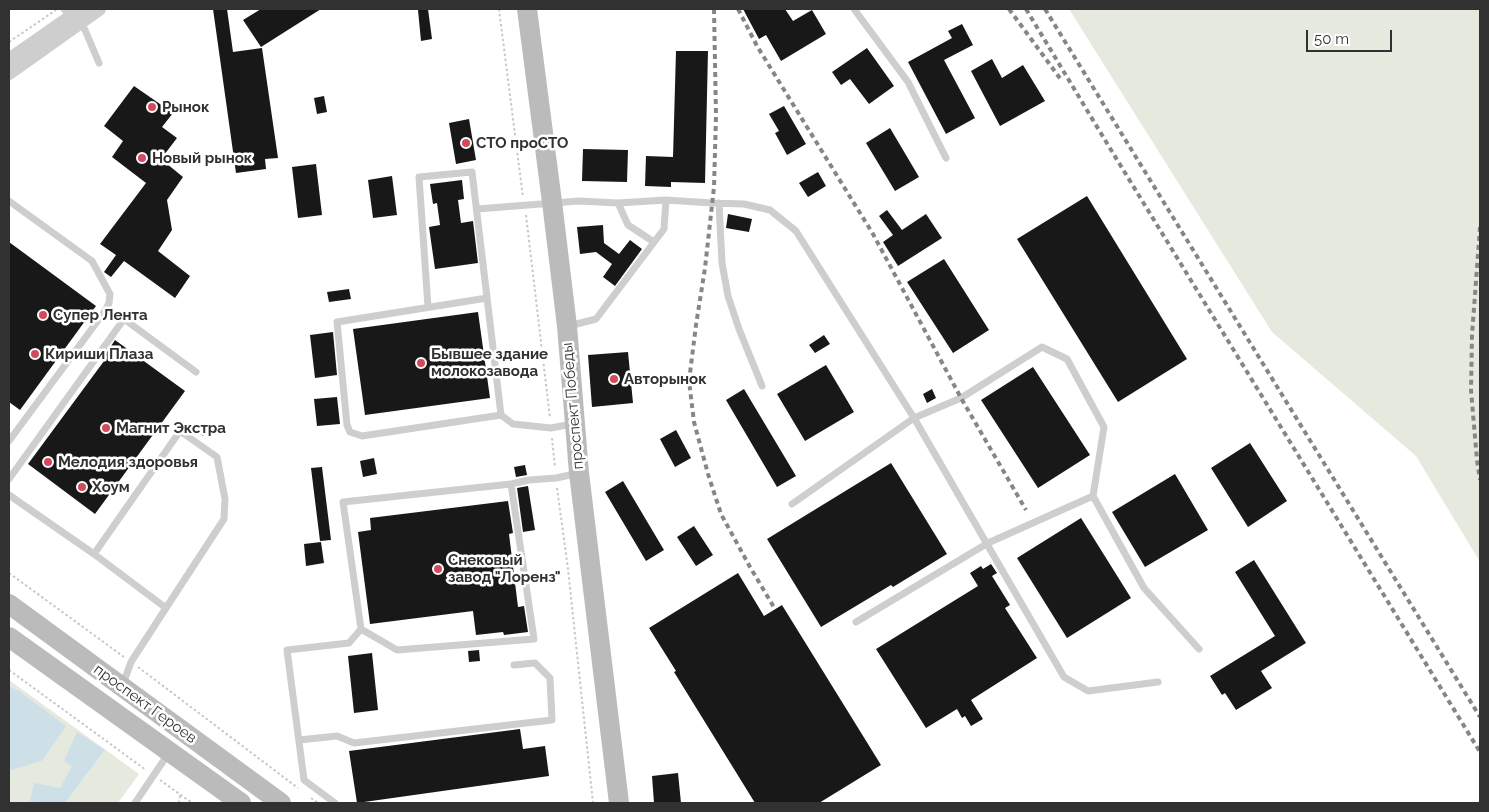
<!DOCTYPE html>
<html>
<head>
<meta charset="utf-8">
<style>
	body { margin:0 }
	#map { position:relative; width:1489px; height:812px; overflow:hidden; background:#fff; font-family:Raleway,sans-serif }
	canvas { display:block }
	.frame { position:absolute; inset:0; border:10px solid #313131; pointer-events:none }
	.scale { position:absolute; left:1306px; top:30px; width:86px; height:22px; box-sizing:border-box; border:2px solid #313131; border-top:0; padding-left:6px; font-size:15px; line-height:18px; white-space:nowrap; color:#313131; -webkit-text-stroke:4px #fff; paint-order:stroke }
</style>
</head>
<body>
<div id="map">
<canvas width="1489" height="812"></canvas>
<div class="frame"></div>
<div class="scale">50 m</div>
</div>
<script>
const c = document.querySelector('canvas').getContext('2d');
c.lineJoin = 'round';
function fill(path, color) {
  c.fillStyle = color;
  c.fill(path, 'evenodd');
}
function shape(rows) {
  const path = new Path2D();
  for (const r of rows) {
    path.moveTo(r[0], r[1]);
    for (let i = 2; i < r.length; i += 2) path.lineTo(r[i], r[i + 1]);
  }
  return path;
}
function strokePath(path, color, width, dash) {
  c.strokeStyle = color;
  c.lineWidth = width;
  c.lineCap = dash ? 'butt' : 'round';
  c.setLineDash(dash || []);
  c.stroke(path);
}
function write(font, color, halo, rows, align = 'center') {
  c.font = font + ' Raleway,sans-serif';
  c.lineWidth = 5;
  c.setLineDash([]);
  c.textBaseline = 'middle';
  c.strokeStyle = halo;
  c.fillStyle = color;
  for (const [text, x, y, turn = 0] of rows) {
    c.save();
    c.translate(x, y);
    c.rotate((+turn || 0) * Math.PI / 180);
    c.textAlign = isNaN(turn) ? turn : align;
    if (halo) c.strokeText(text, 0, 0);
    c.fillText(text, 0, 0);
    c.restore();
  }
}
const green = shape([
	[1069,9,1480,9,1480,562,1416,456,1272,332],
	[9,680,139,774,118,803,65,803,105,750,73,766,60,788,30,801,37,803,9,803,9,771,42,761,65,726,18,690,9,686]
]);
const water = shape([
	[9,686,18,690,66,726,42,761,9,771],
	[77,732,105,750,65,803,37,803,30,801,34,783,60,788,72,766,64,761]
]);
const building = shape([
	[213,9,227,9,233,52,262,48,278,158,265,159,266,169,236,173],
	[261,9,321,9,261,47,243,20],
	[428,9,432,39,421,41,418,10],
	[743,9,785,9,793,21,812,10,826,34,781,61,766,35,759,39],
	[962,24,973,45,944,60,975,118,946,134,908,62,952,38,948,31],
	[867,48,894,86,869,104,850,79,841,85,832,72],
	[676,51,708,51,705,183,671,182,671,187,645,186,646,156,673,157],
	[992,59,1002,78,1023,65,1045,101,1000,126,971,71],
	[134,86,173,113,162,127,177,138,161,159,183,177,167,200,172,230,158,251,190,276,175,298,124,261,111,277,104,272,116,255,100,244,146,183,112,157,123,141,104,126],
	[324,96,327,112,317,114,314,98],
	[784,106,806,144,787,155,775,133,779,131,769,114],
	[469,119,476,160,456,164,449,123],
	[890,128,919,177,895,191,866,143],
	[583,149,628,150,627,182,582,181],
	[316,164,322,215,298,218,292,167],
	[818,172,826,186,808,197,799,183],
	[392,176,397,215,373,218,368,180],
	[462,180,464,199,458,200,461,223,473,221,478,263,435,269,429,227,440,225,437,203,433,204,430,184],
	[1087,196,1187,359,1118,402,1017,239],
	[887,210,902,230,926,214,942,238,898,266,883,242,893,235,879,216],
	[728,214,752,219,749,232,726,228],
	[603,225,604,243,619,254,630,240,642,249,615,286,603,277,612,264,596,252,580,254,577,227],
	[9,242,96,306,20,410,9,402],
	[944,259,989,330,953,353,907,282],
	[349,289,351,299,329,302,327,292],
	[478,312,490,398,365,415,353,329],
	[333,332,337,375,315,378,310,335],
	[824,335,830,344,815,353,809,345],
	[115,340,185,391,95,514,28,464,107,357,105,355],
	[628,352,633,403,592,407,588,355],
	[826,365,854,412,805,441,777,394],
	[1033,367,1090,455,1038,488,981,400],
	[744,389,796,476,777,487,726,400],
	[932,389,936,398,927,403,923,394],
	[337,397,340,424,317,426,314,399],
	[202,424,209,429,203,436,196,431],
	[676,430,691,458,675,467,660,439],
	[1250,443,1287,501,1248,527,1211,468],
	[374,458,377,474,363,477,360,461],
	[891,463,947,554,893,587,891,585,821,627,767,539],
	[525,465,527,475,516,477,514,467],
	[322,467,331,540,320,541,311,468],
	[1175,474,1208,530,1145,567,1112,512],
	[623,481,664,550,646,561,605,492],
	[528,486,535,530,523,532,517,488],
	[508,501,513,533,509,534,518,607,524,606,528,632,504,635,503,632,476,635,473,611,370,624,358,532,371,530,370,518],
	[1081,518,1131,598,1067,638,1017,558],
	[694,526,713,555,696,566,677,537],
	[321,542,324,563,306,566,304,544],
	[1254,560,1306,643,1261,671,1272,688,1236,710,1225,693,1222,695,1210,676,1275,636,1235,572],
	[991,564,997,573,992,576,1010,605,1005,608,1037,658,971,700,983,719,971,726,965,716,962,718,957,709,926,728,876,649,978,586,970,573,981,566,983,569],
	[738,573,764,616,782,605,881,765,819,803,755,803,674,672,676,671,649,628],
	[479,650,480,661,469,662,468,651],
	[372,653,378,710,354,713,348,656],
	[520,729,523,749,545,746,549,776,357,803,349,751],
	[678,773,681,803,654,803,652,776]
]);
const path = shape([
	[499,9,523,197],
	[9,42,56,10],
	[526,215,550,418],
	[552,438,555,468],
	[557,488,568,569,593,803],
	[9,573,124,657],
	[138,667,298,788],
	[9,670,146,770],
	[160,780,192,803],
	[311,798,318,803],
	[179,803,180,795],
	[1478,803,1480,802]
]);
const service = shape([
	[64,9,71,17],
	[854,9,908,82,946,158],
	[80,23,85,30,99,63],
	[9,201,92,261,110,294,109,303,105,311,9,441],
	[618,203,628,225,654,242],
	[719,203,722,263,728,296,739,329,762,386],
	[477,209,579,201,618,203,666,200,712,203,744,204,770,210,796,231,914,418,792,504],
	[487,298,337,322,347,425,350,432,362,436,501,415,513,424,551,428,572,424],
	[428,307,419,177,472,172,501,415],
	[569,326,596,319,664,229,666,200],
	[9,479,124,319,196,372],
	[511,484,534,639,397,650,361,629,343,502,511,484,529,480,556,478,579,473],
	[9,495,94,554,166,608,131,662,123,684],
	[94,554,180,431,217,457,225,499,224,519,166,608],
	[856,622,988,543,1093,496],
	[1158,682,1088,691,1064,677,914,418,961,398,1042,347,1067,359,1104,427,1093,496,1144,588,1199,649],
	[299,740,337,736,354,743,552,720,550,678,535,663,514,665],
	[135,803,168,754],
	[335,803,304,780,287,650,349,643,361,629]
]);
const minor = shape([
	[9,60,82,9],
	[9,73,99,9]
]);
const secondary = shape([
	[527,9,552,202,567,326,579,473,619,803],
	[9,604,281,803],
	[9,637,241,803]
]);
const rail = shape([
	[714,9,716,115,714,187,705,268,696,325,689,381,694,422,708,474,721,514,750,567,775,609],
	[738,9,757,46,873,234,961,398,1026,510],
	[1009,9,1062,81],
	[1026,9,1108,145,1480,752],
	[1045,9,1480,717],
	[1480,227,1472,335,1471,390,1477,460,1480,480]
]);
const markers = [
	[152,107,5,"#d04b5d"],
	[466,143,5,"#d04b5d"],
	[142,158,5,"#d04b5d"],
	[43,315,5,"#d04b5d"],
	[35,354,5,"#d04b5d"],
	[421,363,5,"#d04b5d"],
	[614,379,5,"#d04b5d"],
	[106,428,5,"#d04b5d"],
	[48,462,5,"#d04b5d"],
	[82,487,5,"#d04b5d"],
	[438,569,5,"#d04b5d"]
];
const poiNames = [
	["Рынок",162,107],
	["СТО проСТО",476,143],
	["Новый рынок",152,158],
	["Супер Лента",53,315],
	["Кириши Плаза",45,354],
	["Бывшее здание",431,354],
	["молокозавода",431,371],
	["Авторынок",624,379],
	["Магнит Экстра",116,428],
	["Мелодия здоровья",58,462],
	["Хоум",92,487],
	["Снековый",448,560],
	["завод \"Лоренз\"",448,577]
];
const streetNames = [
	["проспект Победы",573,406,-95],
	["проспект Героев",145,704,36]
];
fill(green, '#e5e9de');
fill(water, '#cddfe7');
fill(building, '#181818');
strokePath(path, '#c8c8c8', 2, [2.5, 2.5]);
strokePath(service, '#cecece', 7);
strokePath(minor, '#cecece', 14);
strokePath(secondary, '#bbb', 20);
strokePath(rail, '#868686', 4, [5, 4]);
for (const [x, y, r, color] of markers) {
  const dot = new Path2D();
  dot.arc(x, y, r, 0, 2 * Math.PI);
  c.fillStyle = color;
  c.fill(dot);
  strokePath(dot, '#fff', 2);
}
write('bold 15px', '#313131', '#fff', poiNames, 'left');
write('15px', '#313131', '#fff', streetNames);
</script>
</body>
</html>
